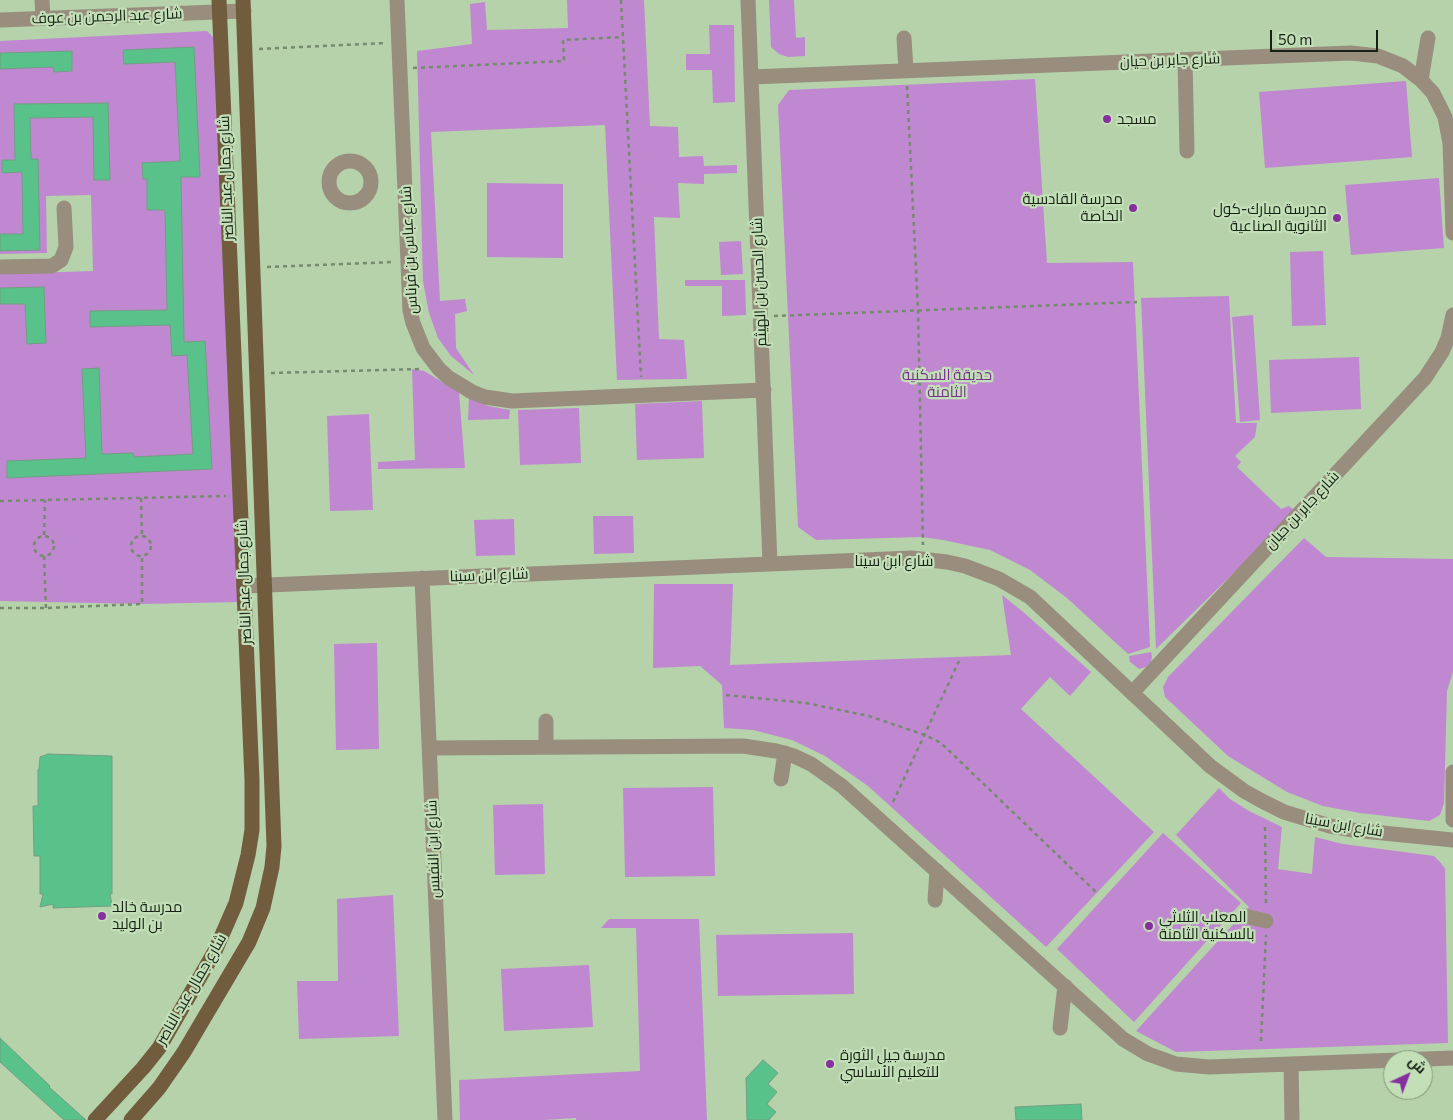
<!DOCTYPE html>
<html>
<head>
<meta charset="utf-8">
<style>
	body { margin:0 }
	#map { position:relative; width:1453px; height:1120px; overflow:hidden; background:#b5d2ab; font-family:Commissioner,Cairo,sans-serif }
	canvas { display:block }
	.north { position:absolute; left:1383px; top:1050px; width:50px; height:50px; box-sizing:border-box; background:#c2dfb8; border:1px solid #7e9376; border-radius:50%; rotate:43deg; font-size:14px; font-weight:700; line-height:20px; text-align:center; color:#182214 }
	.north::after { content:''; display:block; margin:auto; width:18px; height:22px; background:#86309e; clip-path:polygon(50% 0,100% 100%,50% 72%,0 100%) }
	.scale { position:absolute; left:1270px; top:30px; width:108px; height:22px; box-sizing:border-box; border:2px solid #182214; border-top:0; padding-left:6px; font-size:15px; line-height:18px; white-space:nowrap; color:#182214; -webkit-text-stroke:4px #c2dfb8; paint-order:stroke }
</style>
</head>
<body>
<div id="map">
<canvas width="1453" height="1120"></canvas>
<div class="north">ش</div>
<div class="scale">50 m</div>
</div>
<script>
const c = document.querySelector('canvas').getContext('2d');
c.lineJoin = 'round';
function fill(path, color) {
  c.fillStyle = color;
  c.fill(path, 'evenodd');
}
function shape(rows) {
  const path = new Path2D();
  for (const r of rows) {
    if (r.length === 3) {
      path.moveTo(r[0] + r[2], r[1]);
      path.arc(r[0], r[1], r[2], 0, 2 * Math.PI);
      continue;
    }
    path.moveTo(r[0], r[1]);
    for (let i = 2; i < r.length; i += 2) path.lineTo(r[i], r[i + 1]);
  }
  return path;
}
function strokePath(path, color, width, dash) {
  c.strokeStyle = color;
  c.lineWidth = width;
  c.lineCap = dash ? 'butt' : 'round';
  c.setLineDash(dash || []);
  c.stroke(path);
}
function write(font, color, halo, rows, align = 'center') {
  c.font = font + ' Commissioner,Cairo,sans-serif';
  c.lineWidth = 4.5;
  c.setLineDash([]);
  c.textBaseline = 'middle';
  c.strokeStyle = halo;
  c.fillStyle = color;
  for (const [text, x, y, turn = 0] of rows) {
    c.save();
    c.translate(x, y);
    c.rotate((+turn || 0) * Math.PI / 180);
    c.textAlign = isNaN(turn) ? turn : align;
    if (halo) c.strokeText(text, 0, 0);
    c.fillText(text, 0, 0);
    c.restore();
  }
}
const green = shape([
	[567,0,644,0,650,126,678,127,679,157,703,156,704,166,737,165,737,173,704,174,704,184,678,183,680,218,654,217,659,339,684,340,687,379,617,380,605,125,431,132,440,301,465,299,467,311,455,314,456,348,474,375,451,356,438,338,429,313,423,281,417,51,472,44,470,4,485,2,487,30,568,28],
	[769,0,794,0,796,38,805,37,805,56,788,57,779,54,771,47],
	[709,25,734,25,735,102,713,103,712,70,686,70,686,54,710,54],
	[207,31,214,38,239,602,142,604,0,601,0,274,93,271,91,195,46,196,47,253,0,254,0,41],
	[1035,79,1047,263,1133,262,1150,647,1128,654,1067,598,1030,570,990,550,943,540,922,537,816,540,798,527,778,105,789,90],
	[1406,81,1412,157,1265,168,1259,92],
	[1439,178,1444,248,1351,255,1345,185],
	[487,183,563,184,563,258,487,257],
	[741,241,743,274,721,275,719,242],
	[1323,251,1326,325,1292,326,1290,252],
	[685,280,745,280,746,315,722,316,722,286,685,286],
	[1229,296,1236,423,1257,423,1255,437,1235,456,1241,462,1237,467,1281,509,1289,506,1296,512,1156,649,1141,298],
	[1253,315,1260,420,1240,422,1232,317],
	[1359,357,1361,409,1271,413,1269,360],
	[412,369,424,371,459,392,465,468,378,469,378,462,415,460],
	[469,398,488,406,510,410,509,419,468,420],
	[702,401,704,458,637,460,635,404],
	[579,408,581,463,520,465,518,410],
	[369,414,373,510,330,511,327,416],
	[593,516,633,516,634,553,594,554],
	[514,519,515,555,476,556,474,520],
	[1304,538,1326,557,1453,559,1453,672,1447,691,1444,803,1440,815,1429,821,1360,813,1323,806,1287,792,1228,756,1165,697,1163,687,1168,677],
	[654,584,733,584,730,665,1011,655,1002,595,1022,611,1091,672,1070,696,1050,677,1021,709,1154,832,1046,947,868,786,825,756,792,740,753,730,724,728,722,685,700,666,653,668],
	[377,643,379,749,336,750,334,644],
	[1151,652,1152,657,1151,662,1146,667,1139,669,1130,662,1129,656],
	[713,787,715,876,625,877,623,788],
	[1219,788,1230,799,1249,811,1282,827,1278,869,1312,874,1315,837,1343,844,1434,856,1441,863,1445,869,1448,1043,1176,1052,1136,1031,1249,907,1176,835],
	[543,804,545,874,495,875,493,805],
	[1163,833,1241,903,1134,1022,1057,949],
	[393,895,399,1036,299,1039,297,981,338,981,337,899],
	[609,919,699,919,707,1120,576,1120,576,1118,544,1120,460,1120,459,1080,640,1071,636,928,601,928],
	[853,933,854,994,718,996,716,935],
	[589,965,593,1027,504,1031,501,969]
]);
const building = shape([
	[194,47,200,177,181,177,184,342,205,341,212,469,7,478,7,461,86,458,82,369,99,368,102,454,133,453,134,457,193,454,187,355,172,356,170,325,90,327,90,311,167,310,165,210,147,210,147,179,143,179,142,163,180,161,175,62,124,64,123,50,194,47],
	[72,51,72,71,54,72,53,67,0,69,0,53,72,51],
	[108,103,110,180,94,180,93,117,30,118,31,159,38,159,40,250,0,251,0,234,23,234,22,172,2,173,2,160,15,160,14,104,108,103],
	[44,287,46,343,27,344,25,304,0,304,0,288,44,287],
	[48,754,112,756,112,894,110,893,112,906,53,908,53,904,40,907,43,894,40,894,40,856,34,856,33,806,38,806,38,769,39,769,40,757,48,754],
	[0,1038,50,1086,49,1087,86,1120,64,1120,0,1062,0,1038],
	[763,1060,778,1073,768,1084,777,1092,767,1104,776,1112,769,1120,747,1120,746,1078,763,1060],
	[1081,1104,1082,1120,1016,1120,1015,1107,1081,1104]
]);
const path = shape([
	[621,0,641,377],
	[259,49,386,43],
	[413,68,564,61,563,40,623,37],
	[907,86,918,310,923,545],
	[267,267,394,262],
	[774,316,1137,302],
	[271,373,420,369],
	[141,498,142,536],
	[0,501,226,496],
	[44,535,45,500],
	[141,546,10],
	[44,546,10],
	[44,556,46,608],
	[0,608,46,608,142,604,142,557],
	[726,695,806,703,869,716,925,735,941,743,1097,893],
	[893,802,959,661],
	[1265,827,1266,907],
	[1261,1041,1266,935]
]);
const minor = shape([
	[42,0,43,18],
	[397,0,410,311,413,323,423,348,439,369,449,378,472,392,485,397,512,401,764,390],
	[748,0,770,564],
	[0,20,244,11],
	[904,38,906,70],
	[1185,60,1187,151],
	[751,77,1351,53,1378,56,1403,66,1421,80,1433,93,1445,117,1450,143,1453,233],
	[1421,80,1428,38],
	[350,182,21],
	[0,267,52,266,61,260,66,247,64,208],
	[422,578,445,1120],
	[244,586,912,558,947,562,965,566,999,579,1030,597,1210,766,1244,791,1262,801,1284,812,1330,826,1353,830,1453,840],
	[1132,693,1425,378,1442,352,1448,338,1453,315],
	[546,721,546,747],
	[429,748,743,746,776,751,794,756,811,764,842,786,1123,1039,1148,1054,1176,1064,1209,1067,1453,1058],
	[1453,772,1453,820],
	[781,779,785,753],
	[935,900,937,871],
	[1245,916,1266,921],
	[1060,1028,1065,986],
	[1291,1064,1292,1120]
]);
const major = shape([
	[95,1120,143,1068,159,1048,215,951,236,903,248,855,252,830,252,780,219,0],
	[131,1120,159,1088,184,1052,249,942,263,908,272,867,274,846,243,0]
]);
const markers = [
	[1107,119,5,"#86309e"],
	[1133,208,5,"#86309e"],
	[1337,218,5,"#86309e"],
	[102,916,5,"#86309e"],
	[1149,926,5,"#86309e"],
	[830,1064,5,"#86309e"]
];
const streetNames = [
	["شارع عبد الرحمن بن عوف",107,16,-2],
	["شارع جابر بن حيان",1170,60,-2],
	["شارع جمال عبد الناصر",226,178,-92],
	["شارع عباس بن فرناس",409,250,-93],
	["شارع الحسن بن الهيثم",759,282,-92],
	["شارع جابر بن حيان",1302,510,-47],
	["شارع ابن سينا",894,561],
	["شارع ابن سينا",489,575,-2],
	["شارع جمال عبد الناصر",244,582,-92],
	["شارع ابن سينا",1344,825,10],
	["شارع ابن النفيس",433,849,-92],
	["شارع جمال عبد الناصر",191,989,-60]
];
const poiNames = [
	["مسجد",1117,119],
	["مدرسة القادسية",1123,199,"right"],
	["الخاصة",1123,216,"right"],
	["مدرسة مبارك-كول",1327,209,"right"],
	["الثانوية الصناعية",1327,226,"right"],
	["مدرسة خالد",112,907],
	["بن الوليد",112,924],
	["المعلب الثلاثي",1159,917],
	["بالسكنية الثامنة",1159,934],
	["مدرسة جيل الثورة",840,1055],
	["للتعليم الأساسي",840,1072]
];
const parkNames = [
	["حديقة السكنية",947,375],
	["الثامنة",947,392]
];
fill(green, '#c088d1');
fill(building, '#59c18a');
strokePath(building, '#739e84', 1);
strokePath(path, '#768b6e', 2.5, [4, 4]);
strokePath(minor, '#998e7d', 15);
strokePath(major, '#715d3e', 15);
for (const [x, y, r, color] of markers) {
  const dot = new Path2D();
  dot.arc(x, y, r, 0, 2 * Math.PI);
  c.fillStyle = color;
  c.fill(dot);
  strokePath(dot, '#c2dfb8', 2);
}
write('15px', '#182214', '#c2dfb8', streetNames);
write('15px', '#182214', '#c2dfb8', poiNames, 'left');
write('15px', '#77308c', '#c2dfb8', parkNames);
</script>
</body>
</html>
